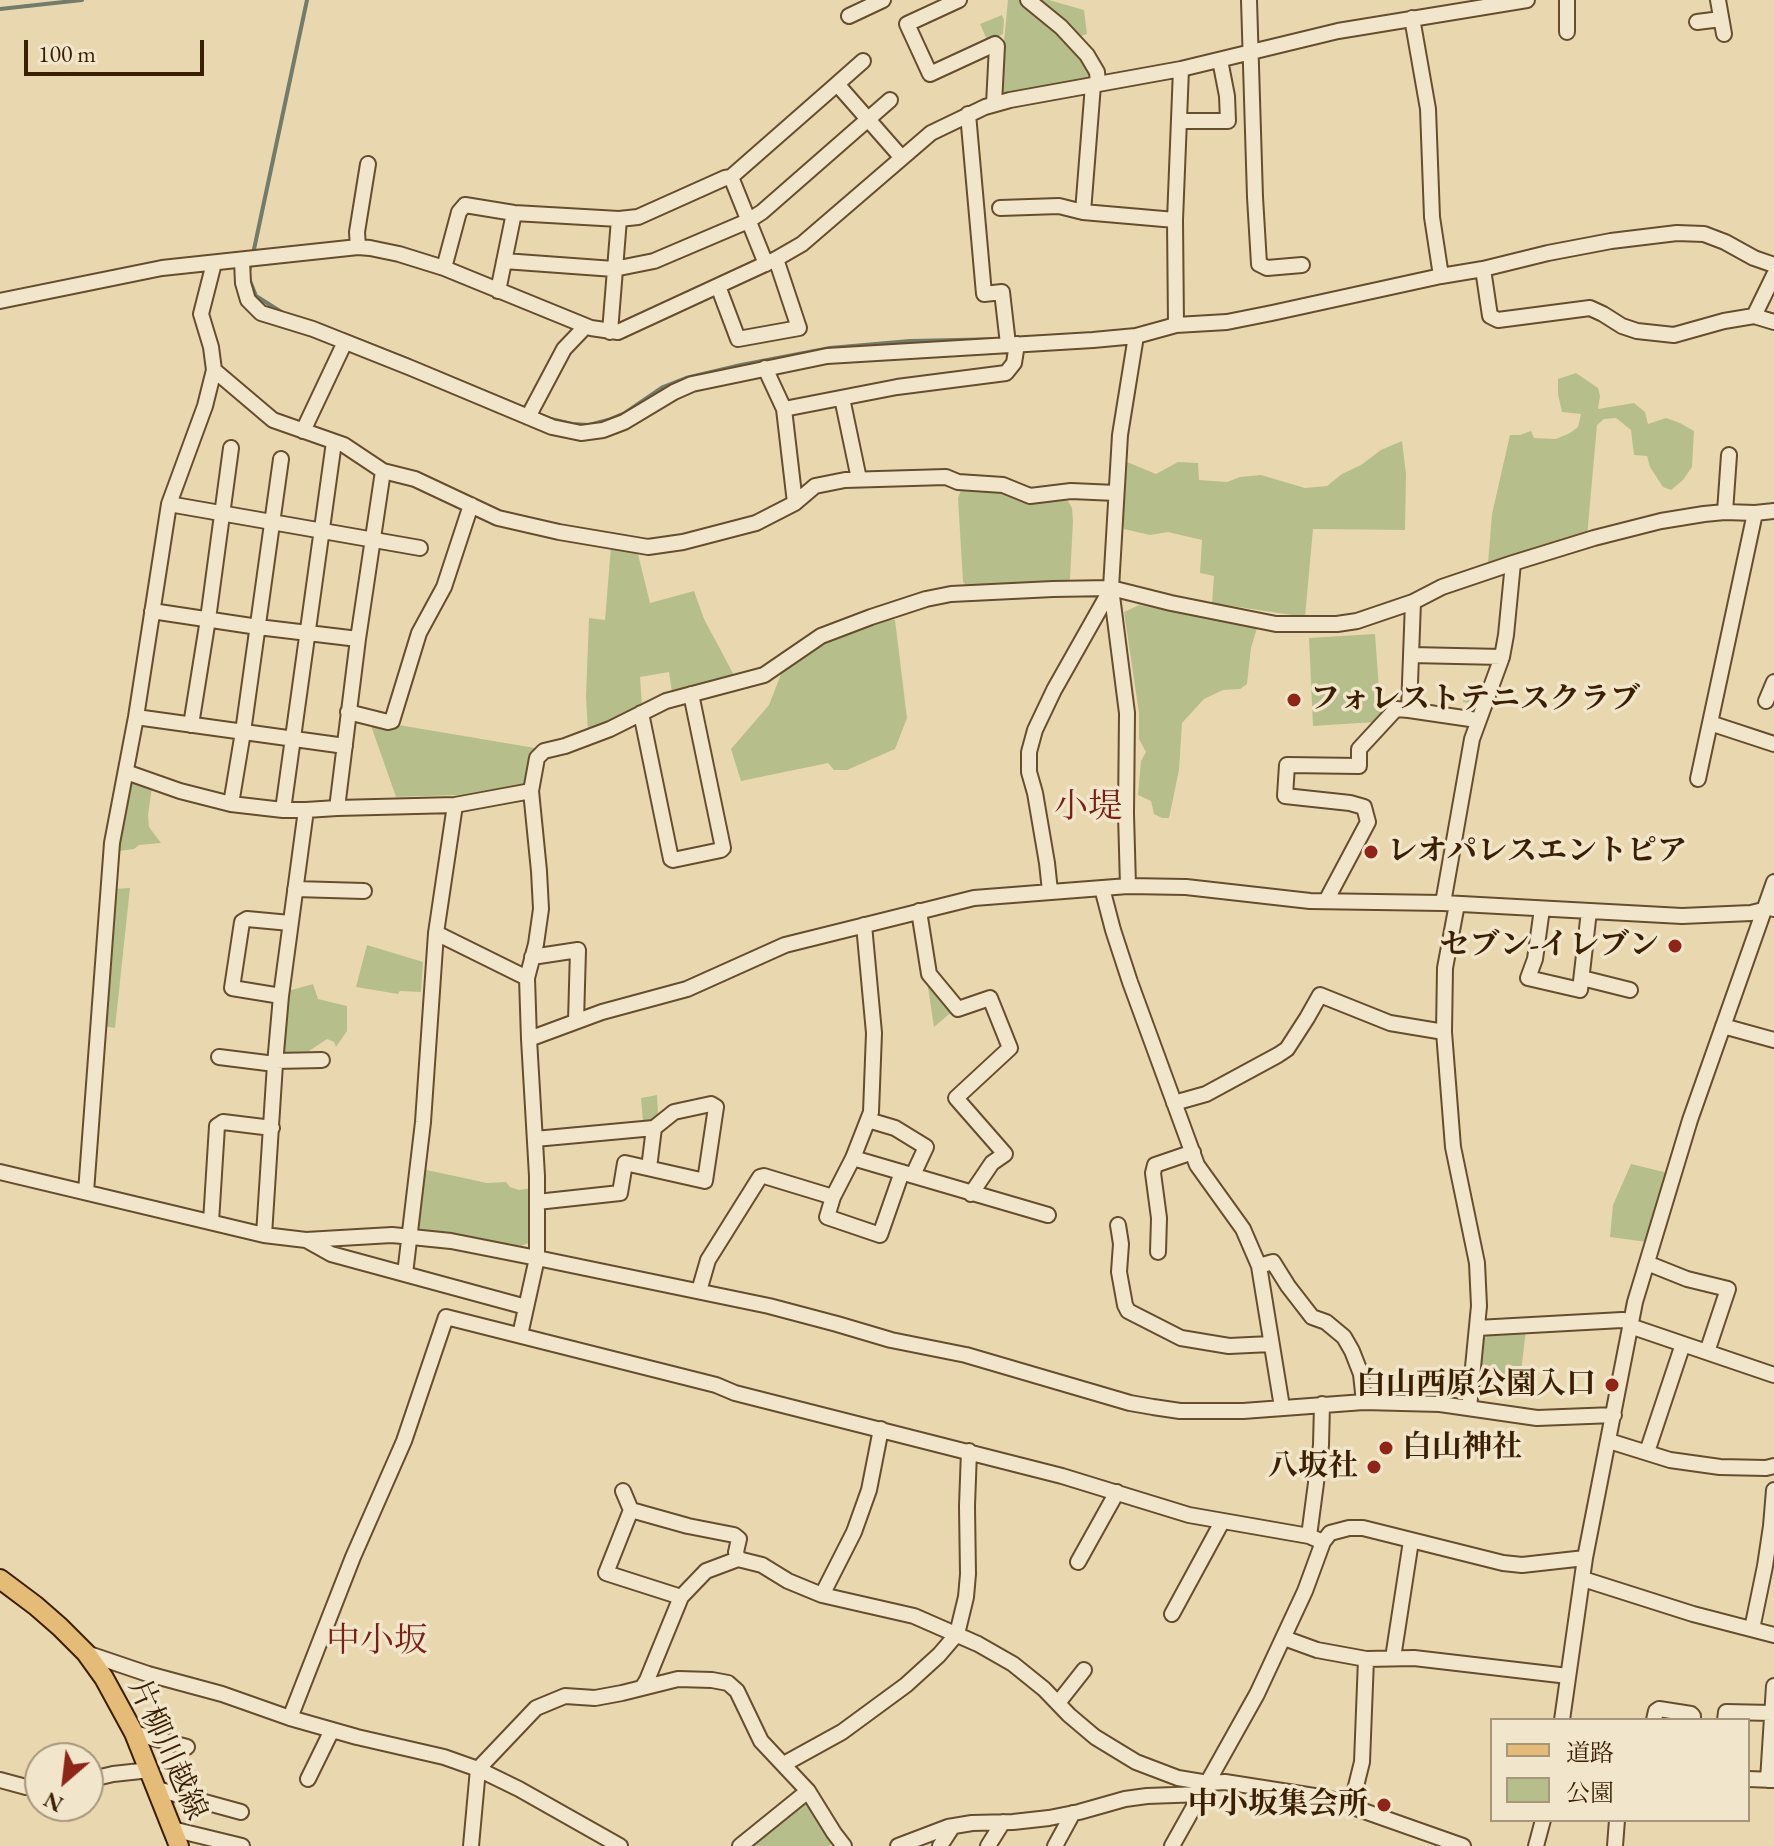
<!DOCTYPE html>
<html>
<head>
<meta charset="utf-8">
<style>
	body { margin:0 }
	#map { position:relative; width:1774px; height:1846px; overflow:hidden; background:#e9d8af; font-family:"EB Garamond","Noto Serif JP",serif }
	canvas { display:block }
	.legend { position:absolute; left:1490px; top:1718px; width:260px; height:104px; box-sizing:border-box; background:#f1e6cb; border:2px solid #a8967b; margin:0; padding:10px 14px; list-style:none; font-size:24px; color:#3b1f02 }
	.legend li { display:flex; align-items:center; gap:16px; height:40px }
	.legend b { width:40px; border:2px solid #a8967b }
	.north { position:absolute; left:24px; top:1742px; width:80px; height:80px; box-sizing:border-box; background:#f1e6cb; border:2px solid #a8967b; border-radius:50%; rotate:208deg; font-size:22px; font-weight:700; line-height:32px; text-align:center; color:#3b1f02 }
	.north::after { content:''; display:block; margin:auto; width:28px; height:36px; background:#8f2418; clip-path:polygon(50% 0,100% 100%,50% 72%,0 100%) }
	.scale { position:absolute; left:24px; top:40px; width:180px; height:36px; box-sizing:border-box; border:4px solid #3b1f02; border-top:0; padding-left:10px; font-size:24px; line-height:28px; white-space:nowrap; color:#3b1f02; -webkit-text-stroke:6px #f1e6cb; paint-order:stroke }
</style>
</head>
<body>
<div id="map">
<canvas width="1774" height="1846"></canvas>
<ul class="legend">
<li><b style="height:10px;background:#e4bc78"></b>道路</li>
<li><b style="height:22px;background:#b6bf8b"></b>公園</li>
</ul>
<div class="north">N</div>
<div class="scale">100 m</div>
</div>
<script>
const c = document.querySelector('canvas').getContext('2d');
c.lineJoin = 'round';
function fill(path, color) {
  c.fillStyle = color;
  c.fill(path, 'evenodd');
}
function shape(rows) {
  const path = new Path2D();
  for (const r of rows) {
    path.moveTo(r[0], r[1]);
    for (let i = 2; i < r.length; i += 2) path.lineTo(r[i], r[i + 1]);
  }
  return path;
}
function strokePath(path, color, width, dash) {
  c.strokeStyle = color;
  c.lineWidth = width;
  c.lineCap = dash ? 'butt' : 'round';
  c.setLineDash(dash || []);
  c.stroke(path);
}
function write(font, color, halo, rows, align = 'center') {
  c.font = font + ' "EB Garamond","Noto Serif JP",serif';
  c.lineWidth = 7;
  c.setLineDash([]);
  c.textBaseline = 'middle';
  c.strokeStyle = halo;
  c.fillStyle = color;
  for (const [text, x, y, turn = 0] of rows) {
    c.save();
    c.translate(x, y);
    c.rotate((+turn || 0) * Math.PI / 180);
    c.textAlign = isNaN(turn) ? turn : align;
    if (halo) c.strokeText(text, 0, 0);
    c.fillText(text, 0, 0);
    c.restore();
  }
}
const green = shape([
	[1008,0,1021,0,1052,26,1075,48,1089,71,1090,77,999,94],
	[1037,0,1049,0,1084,10,1087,34,1078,37],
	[1002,15,1004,20,1003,34,988,42,980,24],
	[1576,373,1598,388,1600,396,1598,409,1634,403,1645,412,1648,424,1666,418,1680,423,1694,431,1692,467,1683,480,1671,490,1663,487,1650,467,1647,456,1634,455,1631,430,1616,418,1604,419,1597,425,1587,537,1488,563,1492,514,1510,435,1520,435,1531,431,1534,438,1556,439,1570,433,1578,427,1581,414,1562,412,1558,394,1558,379],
	[1402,441,1406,474,1405,530,1313,529,1305,617,1212,603,1214,576,1200,573,1202,540,1168,532,1150,535,1124,529,1122,519,1127,462,1156,474,1178,462,1198,463,1199,480,1227,482,1240,477,1261,475,1305,488,1327,486,1342,474,1361,465,1381,450],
	[968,488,1001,489,1029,501,1068,501,1072,508,1073,521,1070,579,1062,583,969,588,963,582,958,498,961,490],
	[611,546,637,550,650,603,694,591,704,619,735,677,672,692,669,672,640,677,642,706,588,732,586,696,589,618,605,620],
	[1139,605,1257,628,1251,648,1247,684,1240,689,1223,690,1204,699,1182,723,1179,770,1169,818,1162,818,1154,814,1151,801,1138,795,1141,761,1146,752,1139,739,1139,713,1124,612],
	[886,619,895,620,907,718,895,749,847,770,834,770,828,763,741,781,731,749,769,705,783,669,815,648,857,628],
	[1375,634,1381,717,1375,722,1313,726,1309,638],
	[1465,689,1483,691,1475,713,1468,712,1469,703,1463,702],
	[369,720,535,748,528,781,525,784,458,795,396,797],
	[135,779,152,787,148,815,149,827,161,843,139,845,134,849,119,851,121,829,130,782],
	[130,888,115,1028,103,1026,113,889],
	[367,945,423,962,421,992,400,991,398,994,356,987],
	[927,981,954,1010,934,1027],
	[313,984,318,999,347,1006,347,1031,336,1047,334,1042,327,1039,309,1051,294,1052,279,1057,288,991],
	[657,1095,658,1115,651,1121,643,1122,641,1098],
	[1631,1164,1668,1173,1647,1242,1610,1237,1613,1205],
	[422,1169,487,1183,506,1182,510,1187,519,1190,532,1188,531,1242,521,1246,417,1230],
	[1526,1330,1520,1380,1478,1372,1482,1331],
	[805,1802,834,1841,829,1846,753,1846]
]);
const stream = shape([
	[0,9,82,0],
	[253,254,307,0],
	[251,263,248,276,256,296,283,313],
	[344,334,410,360],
	[433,370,551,419,572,424,589,425,608,420,625,413,663,387,686,378,741,365,830,348,910,341,1003,339]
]);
const minor = shape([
	[959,0,907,24,930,74,995,44,997,46,994,104],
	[1028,0,1061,27,1087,55,1097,72,1098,84],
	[1249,0,1255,197,1259,264,1267,268,1302,265],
	[1567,0,1567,32],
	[1718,0,1724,34],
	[849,16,883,0],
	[1412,18,1428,109,1432,217,1441,276],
	[1697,22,1721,19],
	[837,84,863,61],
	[968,114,984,294,1002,292,1008,344],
	[1179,121,1228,121,1227,96,1220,60],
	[731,177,766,264],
	[1000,208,1059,206,1083,212,1175,220],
	[1083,212,1093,85],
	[358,247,357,232,368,164],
	[242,261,243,283,248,300,261,313,313,329,411,368,552,427,581,433,603,430,624,422,674,392,692,384,827,356,1093,340,1136,336,1176,325,1227,322,1272,313,1441,276,1483,269,1548,253,1611,241,1677,233,1704,234,1725,242,1754,258,1774,265],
	[504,261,614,269,654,261,748,221,762,212,890,100],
	[444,268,459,212,465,205,514,213,619,219,638,217,725,178,731,177,837,84,902,158],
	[1483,269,1490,316,1498,320,1590,308,1603,314,1622,326,1637,331,1674,335,1724,321,1754,316,1774,275],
	[718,286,738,339,799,328,776,259],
	[498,291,514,213],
	[0,301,162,268,358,247,370,248,399,254,444,268,591,328,618,332,776,259,802,244,931,133,985,107,1010,100,1181,69,1338,31,1527,0],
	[1754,316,1774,322],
	[1176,325,1175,220,1181,69],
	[610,332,619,219],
	[765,368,784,409,795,503],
	[214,370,273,420,344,445,383,471,415,479,498,518,559,532,648,547,683,542,756,523,795,503,815,486,845,480,946,477,958,482,1003,485,1030,496,1071,491,1116,493],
	[842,398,859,479],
	[784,409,897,387,1006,373,1014,363,1017,344],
	[528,417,564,349,586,326],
	[303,431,345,342],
	[169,504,420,548],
	[1725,512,1729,455],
	[152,611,258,627,358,639],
	[1411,655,1502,657],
	[1766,701,1774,682],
	[1409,710,1413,602],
	[348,712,388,722,392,721,419,633,444,587,471,505],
	[641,713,671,859,673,860,721,850,723,848,691,694],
	[136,717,345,746],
	[1710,723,1774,744],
	[191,725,208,619,231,448],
	[126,772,180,791,231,804,283,810,306,810,337,808,455,805,531,791],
	[1698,779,1755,513],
	[231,804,243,732,281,459],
	[337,808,358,639,383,471],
	[283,810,334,442],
	[1128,886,1126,814,1127,713,1111,588,1120,435,1136,336],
	[1102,888,1113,930,1130,982,1197,1165,1243,1229,1259,1266,1282,1407],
	[295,889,364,891],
	[1050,891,1047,863,1035,793,1029,772,1029,752,1035,730,1054,690,1111,589],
	[1326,901,1368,822,1364,807,1350,803,1285,796,1287,765,1359,766,1359,749,1396,709,1409,710,1477,720],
	[1443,903,1472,739,1502,657,1506,635,1513,563],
	[1457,904,1445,968,1444,1032,1453,1147,1477,1263,1479,1306,1469,1408],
	[1542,909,1535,959,1528,978,1580,990,1589,911],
	[919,911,929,974,958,1009,990,998,1010,1048,956,1098,1005,1154,992,1163,971,1194],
	[864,925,874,1033,871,1112,853,1158,833,1197,827,1217,880,1235,902,1172],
	[436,933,527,978],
	[532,957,578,950,576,1021],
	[1582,978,1630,990],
	[281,996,232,988,242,922,247,919,290,923],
	[1723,1026,1774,1040],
	[529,1039,527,978,536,944,541,909,539,871,531,791,537,758,544,751,565,746,610,729,666,701,764,675,821,636,871,617,926,599,951,594,1053,589,1111,588,1171,603,1276,624,1337,624,1357,621,1413,602,1442,587,1513,563,1594,538,1661,521,1704,514,1725,512,1755,513,1774,511],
	[219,1057,275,1064],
	[275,1061,322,1060],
	[1174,1103,1206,1094,1278,1055,1287,1049,1307,1018,1320,995,1390,1023,1444,1032],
	[868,1120,895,1128,926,1147,913,1175],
	[535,1139,654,1128,674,1112,711,1104,716,1107,705,1181,625,1163,620,1193,537,1202],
	[853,1158,1048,1215],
	[649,1168,654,1128],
	[0,1172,264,1235,306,1240,392,1235,451,1241,537,1258,769,1306,837,1324,891,1340,966,1355,1130,1403,1153,1407,1180,1411,1243,1411,1364,1402,1440,1404,1537,1418,1614,1415],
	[86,1192,112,843,136,717,169,504,205,406,214,370,211,347,201,314,214,263],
	[211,1222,217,1126,223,1122,272,1128],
	[1118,1225,1121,1244,1119,1272,1125,1305,1128,1311,1181,1338,1229,1346,1271,1344],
	[264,1235,275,1064,281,996,306,810],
	[306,1240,331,1254,526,1307],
	[1158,1252,1159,1218,1153,1173,1155,1165,1193,1152],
	[1647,1263,1687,1279,1728,1289,1707,1352],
	[1259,1266,1273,1262,1288,1286,1312,1317,1326,1322,1344,1337,1352,1351,1361,1374,1364,1402],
	[405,1274,423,1122,436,933,455,805],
	[699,1291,708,1260,760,1177,764,1176,833,1197],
	[1630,1326,1774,1375],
	[1477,1328,1622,1320,1631,1321],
	[520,1335,537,1258,537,1176,529,1039,602,1012,687,989,785,945,974,898,1128,886,1186,887,1310,901,1443,903,1682,916,1751,913,1771,908,1774,909],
	[1609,1441,1670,1460,1720,1467,1766,1468,1774,1466],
	[1647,1452,1683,1344],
	[623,1491,631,1510],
	[1309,1536,1321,1445,1322,1404],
	[1078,1562,1117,1492],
	[1583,1579,1693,1614,1774,1635],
	[822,1595,854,1532,869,1490,881,1429],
	[681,1597,606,1573,631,1510,688,1526,734,1535,739,1539,736,1552,738,1559],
	[1172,1614,1222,1522],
	[1752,1629,1765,1566,1771,1526,1774,1490],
	[1284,1638,1317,1650,1366,1659,1414,1658,1568,1676],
	[86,1653,148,1674,222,1694,290,1718,357,1737,444,1757,478,1769,519,1789,620,1846],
	[1393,1658,1411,1541],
	[642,1688,647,1680,681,1597,706,1571,738,1559,762,1565,788,1581,822,1595,914,1616,978,1644,1013,1664,1044,1689,1069,1715,1095,1737,1136,1762,1178,1778,1208,1783,1225,1782,1327,1798,1463,1846],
	[1058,1703,1084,1670],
	[290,1718,353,1557,404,1441,446,1317,716,1385,735,1393,1062,1476,1189,1515,1309,1536,1323,1542],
	[1562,1720,1585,1558,1635,1302,1690,1120,1774,882],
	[1654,1720,1656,1711,1659,1709,1691,1714,1693,1716,1693,1720],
	[1725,1720,1726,1712,1772,1713],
	[134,1733,187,1747],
	[784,1764,842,1732,906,1685,939,1655,957,1634,966,1597,968,1574,967,1506,969,1451],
	[308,1779,332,1730],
	[1748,1779,1774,1780],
	[0,1780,26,1787,40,1788],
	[88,1780,113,1774,150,1770],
	[1768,1780,1774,1686],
	[157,1789,241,1812],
	[1351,1806,1362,1762,1366,1659],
	[172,1829,242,1846],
	[471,1846,478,1769,536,1708,565,1696,595,1698,622,1693,678,1679,712,1680,728,1683,737,1691,761,1741,808,1791,834,1833,844,1846],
	[740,1846,808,1791],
	[898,1846,948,1827,972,1823,1013,1822,1049,1818,1079,1812,1125,1799,1147,1796,1202,1794],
	[940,1846,953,1826],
	[988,1846,1003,1822],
	[1055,1846,1073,1813],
	[1172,1846,1257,1694,1305,1591,1323,1542,1330,1533,1349,1528,1363,1528,1503,1563,1522,1565,1585,1558],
	[1536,1846,1543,1820],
	[1615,1846,1617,1820]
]);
const major = shape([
	[0,1579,36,1606,60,1627,86,1653,104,1678,134,1733,179,1846]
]);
const markers = [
	[1294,700,8,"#8f2418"],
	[1371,852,8,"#8f2418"],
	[1675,946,8,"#8f2418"],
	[1612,1385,8,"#8f2418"],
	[1386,1448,8,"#8f2418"],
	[1374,1467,8,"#8f2418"],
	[1384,1805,8,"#8f2418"]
];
const poiNames = [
	["フォレストテニスクラブ",1310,700,"left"],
	["レオパレスエントピア",1387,852,"left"],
	["セブン-イレブン",1659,946],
	["白山西原公園入口",1596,1385],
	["白山神社",1402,1448,"left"],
	["八坂社",1358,1467],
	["中小坂集会所",1368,1805]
];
const streetNames = [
	["片柳川越線",167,1750,66]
];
const quarterNames = [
	["小堤",1088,808],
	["中小坂",377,1642]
];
fill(green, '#b6bf8b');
strokePath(stream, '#737b6b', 4);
strokePath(minor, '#664d2d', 18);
strokePath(major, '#3b1f02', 22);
strokePath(minor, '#f1e6cb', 14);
strokePath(major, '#e4bc78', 18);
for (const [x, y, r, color] of markers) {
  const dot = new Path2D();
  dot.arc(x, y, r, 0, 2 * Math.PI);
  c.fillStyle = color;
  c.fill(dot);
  strokePath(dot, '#f1e6cb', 3);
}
write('bold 30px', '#3b1f02', '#f1e6cb', poiNames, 'right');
write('30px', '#3b1f02', '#f1e6cb', streetNames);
write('34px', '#7a1f14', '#f1e6cb', quarterNames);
</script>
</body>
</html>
